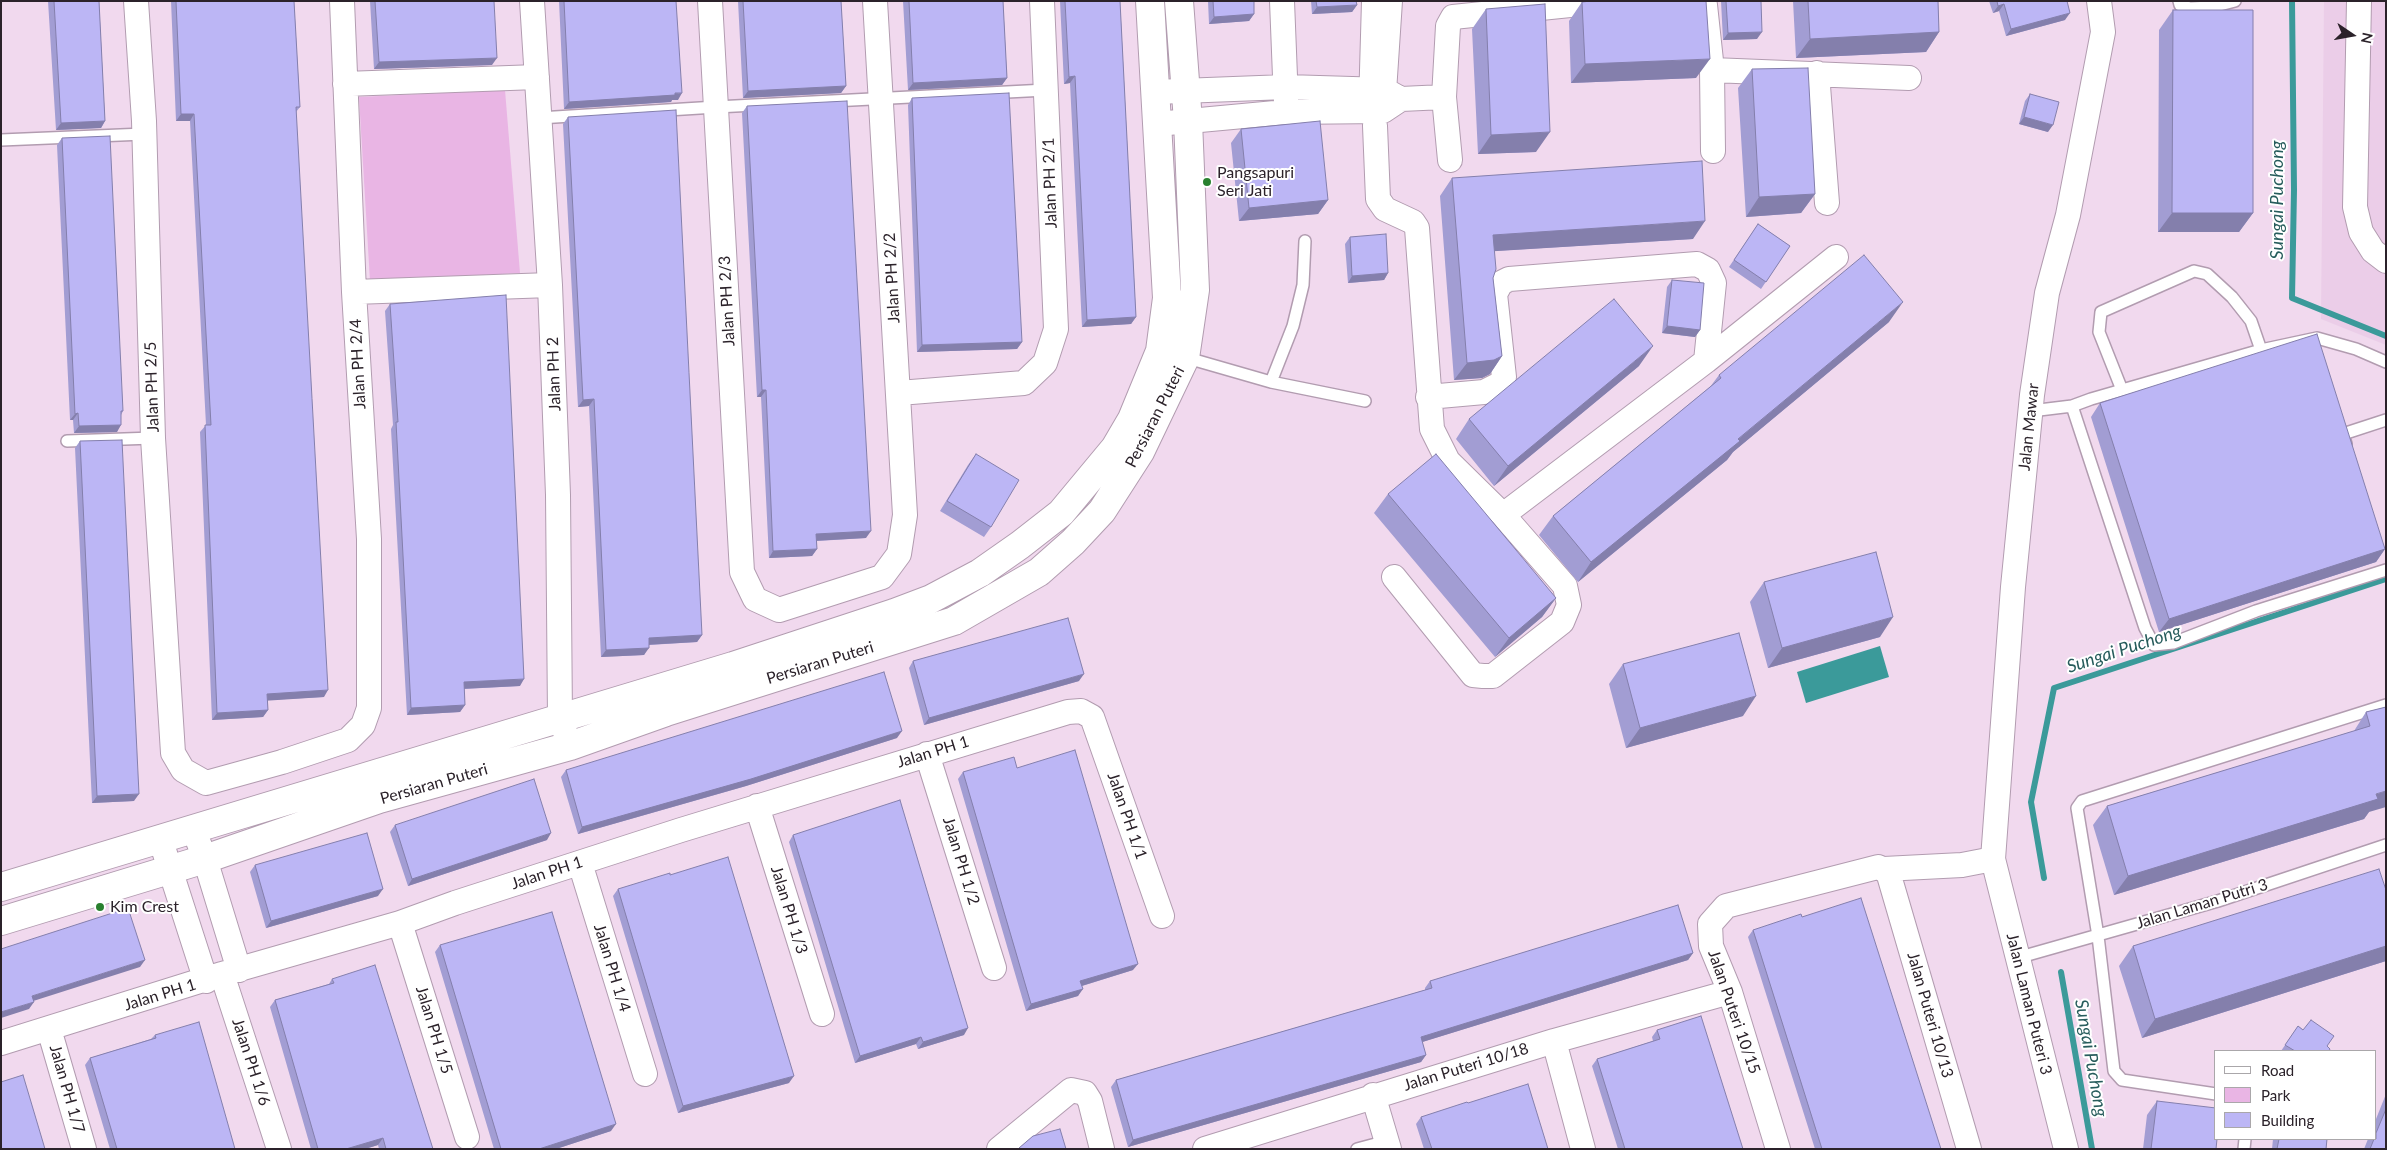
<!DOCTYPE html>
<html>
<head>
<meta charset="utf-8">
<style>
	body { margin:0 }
	#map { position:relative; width:2387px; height:1150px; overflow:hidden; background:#f1d9ee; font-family:Lato,sans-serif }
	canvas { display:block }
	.frame { position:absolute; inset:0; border:2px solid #2b222a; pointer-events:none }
	.legend { position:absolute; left:2214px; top:1050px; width:162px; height:90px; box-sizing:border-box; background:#fff; border:1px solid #aaa7aa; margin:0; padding:6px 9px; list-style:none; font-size:15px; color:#2b222a }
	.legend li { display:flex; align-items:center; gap:10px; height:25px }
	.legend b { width:25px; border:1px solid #aaa7aa }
	.north { position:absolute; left:2327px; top:10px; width:50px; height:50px; -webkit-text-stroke:4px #fff; paint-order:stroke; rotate:102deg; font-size:14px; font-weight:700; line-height:20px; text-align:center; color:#2b222a }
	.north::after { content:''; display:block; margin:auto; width:18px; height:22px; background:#2b222a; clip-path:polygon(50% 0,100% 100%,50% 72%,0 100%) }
</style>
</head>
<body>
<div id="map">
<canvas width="2387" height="1150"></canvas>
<div class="frame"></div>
<ul class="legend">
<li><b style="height:6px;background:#fff"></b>Road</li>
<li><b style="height:14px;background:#e9b5e4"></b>Park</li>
<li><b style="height:14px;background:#bcb6f5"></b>Building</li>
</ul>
<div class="north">N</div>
</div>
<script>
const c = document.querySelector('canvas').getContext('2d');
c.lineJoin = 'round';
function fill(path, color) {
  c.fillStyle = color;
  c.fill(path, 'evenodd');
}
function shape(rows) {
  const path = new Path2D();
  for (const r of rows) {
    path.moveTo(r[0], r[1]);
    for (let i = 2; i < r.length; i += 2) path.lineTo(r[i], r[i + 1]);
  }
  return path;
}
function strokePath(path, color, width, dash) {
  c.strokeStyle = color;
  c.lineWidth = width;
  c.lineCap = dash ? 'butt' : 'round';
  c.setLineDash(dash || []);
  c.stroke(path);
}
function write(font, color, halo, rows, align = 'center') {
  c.font = font + ' Lato,sans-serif';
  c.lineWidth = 4;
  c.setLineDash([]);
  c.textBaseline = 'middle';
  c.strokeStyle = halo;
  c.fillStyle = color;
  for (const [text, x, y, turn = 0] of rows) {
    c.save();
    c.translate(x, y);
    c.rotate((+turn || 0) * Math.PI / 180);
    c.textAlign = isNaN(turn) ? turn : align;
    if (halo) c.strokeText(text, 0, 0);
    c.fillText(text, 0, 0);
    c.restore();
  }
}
const built = shape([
	[2324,1,2386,1,2386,345,2321,319]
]);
const green = shape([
	[505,90,520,273,370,281,359,97]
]);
const water = shape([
	[1880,646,1889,677,1806,703,1797,672]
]);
const stream = shape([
	[2292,1,2294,190,2292,298,2386,336],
	[2044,878,2031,802,2054,688,2386,579],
	[2061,972,2092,1149]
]);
const lane = shape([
	[2179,1,2180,5,2190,8,2212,7,2235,1],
	[539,118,716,107,1046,90],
	[1,140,144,134],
	[1184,357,1271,382,1365,401],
	[2386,362,2356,349,2317,338,2261,350,2091,399,2072,406,2145,628,2154,645,2173,643,2256,611,2386,570],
	[1271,382,1293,326,1303,285,1305,241],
	[2122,390,2099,332,2101,312,2194,271,2207,274,2232,297,2251,321,2261,350],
	[2031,411,2072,406],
	[67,441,153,438],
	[2346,444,2343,434,2386,420],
	[2017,958,2218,901,2386,845],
	[2216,1094,2122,1080,2114,1071,2098,936,2077,808,2082,801,2386,705],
	[1357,1149,1387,1141],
	[2244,1149,2245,1139]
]);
const street = shape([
	[136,1,144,121,153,438,173,753,183,770,206,783,282,762,348,740,363,725,369,708,369,539,354,292,342,1],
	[532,1,550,285,558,495,560,718,570,746],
	[710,1,742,572,755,599,779,610,882,577,899,554,905,515,875,1],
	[1282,1,1286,102],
	[1698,1,1705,5,1712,70,1713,151],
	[2359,1,2355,207,2361,232,2373,251,2386,261],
	[1712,70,1909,78],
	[1817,73,1827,203],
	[345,84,537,77],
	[1155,92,1286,87,1385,90,1401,99,1383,111,1286,112,1157,124],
	[1401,99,1444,97],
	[1371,105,1374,1],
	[1383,107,1390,1],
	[1375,126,1378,199,1385,209,1413,222,1417,228,1432,429,1448,461,1503,515,1565,586,1569,605,1562,622,1493,676,1483,676,1473,675,1394,577],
	[1450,160,1444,97,1448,26,1453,17,1609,1],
	[354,292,550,285],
	[899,393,1024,383,1045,363,1056,329,1042,1],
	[1428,397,1484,392,1500,384,1504,377,1495,294,1501,283,1509,279,1697,264,1708,270,1714,283,1706,361],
	[1503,515,1706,361,1836,257],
	[927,754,994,968],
	[757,806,822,1014],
	[193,828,205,859,239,970],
	[160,838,206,981],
	[580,863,645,1074],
	[1884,869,1962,865,1993,859],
	[400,923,467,1137],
	[222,974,279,1149],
	[49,1029,84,1149],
	[1554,1041,1583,1149],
	[1,1043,222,974,400,923,455,903,681,830,1068,712,1081,711,1092,717,1162,916],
	[1373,1095,1389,1149],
	[999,1149,1071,1090,1085,1093,1090,1101,1102,1149],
	[1205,1149,1554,1041,1730,992],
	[1778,1149,1730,992,1711,946,1710,924,1726,906,1878,867,1888,872,1969,1149],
	[2066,1149,1993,859,2013,587,2032,395,2047,293,2068,215,2103,32,2099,1]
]);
const secondary = shape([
	[1,887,733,666,894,613,931,599,980,573,1020,545,1061,513,1115,448,1132,419,1160,351,1167,298,1150,1],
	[1,921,205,859,379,799,570,746,666,712,954,621,1039,572,1073,542,1102,511,1140,452,1185,358,1195,290,1188,121,1179,1]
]);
const wall = shape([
	[48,1,99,1,105,121,101,128,56,130],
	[171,1,294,1,300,107,296,112,324,697,268,700,268,710,263,717,212,720,200,432,206,425,190,121,176,121],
	[370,1,494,1,492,65,374,69],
	[559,1,676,1,678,100,672,100,671,102,564,109],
	[738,1,841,1,846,86,841,93,743,98],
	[903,1,1003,1,1007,78,1002,85,908,90],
	[1060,1,1120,1,1136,317,1131,324,1082,327,1070,83,1064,84],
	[1208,1,1254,1,1254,14,1249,21,1209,24],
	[1311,1,1356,1,1357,5,1352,12,1312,14],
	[1721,1,1761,1,1757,39,1723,40],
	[1793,1,1938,1,1939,32,1926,52,1796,58],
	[1989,1,2067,1,2065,20,2006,36,1999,11,1993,13],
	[1582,2,1696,78,1571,83,1569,21],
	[1486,9,1536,152,1478,154,1472,29],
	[2173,10,2253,213,2239,232,2158,232,2159,30],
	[1752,69,1815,194,1801,213,1746,217,1738,88],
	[2030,94,2048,132,2019,124,2025,101],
	[912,98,1022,342,1017,349,917,352,908,105],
	[747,106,866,538,817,541,817,549,812,556,769,558,761,397,757,397,742,113],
	[568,117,702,635,697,642,649,645,644,655,601,657,589,406,578,407,563,124],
	[1241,129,1328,200,1318,214,1239,221,1231,143],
	[62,138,123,411,121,415,117,432,74,433,73,420,70,420,57,145],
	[1452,178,1693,239,1494,251,1493,278,1502,356,1490,374,1482,378,1454,380,1440,196],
	[1758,224,1790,246,1761,289,1729,267],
	[1350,237,1388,273,1384,280,1348,283,1345,244],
	[1672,280,1700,330,1695,337,1662,333,1667,287],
	[390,304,520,686,464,689,465,705,460,712,407,715,391,429,393,425,385,311],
	[1889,322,1733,452,1727,460,1578,582,1539,535,1553,516,1710,387,1719,375],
	[1639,366,1494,486,1456,439,1469,419],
	[2100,403,2385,549,2376,562,2159,632,2091,417],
	[80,441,134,801,92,803,75,448],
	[976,454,991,527,984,537,940,511,968,465],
	[1388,494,1556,598,1542,617,1495,657,1374,513],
	[1764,582,1880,637,1768,668,1750,602],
	[913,661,1079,681,924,725,909,668],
	[1623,664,1743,716,1626,748,1609,684],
	[2386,707,2369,812,2364,819,2114,895,2093,825,2107,806,2354,731,2366,712],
	[897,738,746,786,578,834,561,777,566,770],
	[963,772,1133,970,1082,986,1078,996,1026,1011,958,779],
	[395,825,547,840,408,886,390,832],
	[793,835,964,1035,918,1049,916,1044,855,1063,789,842],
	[255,865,378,896,266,928,250,872],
	[618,889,789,1083,678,1113,613,896],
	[2386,890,2386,961,2142,1038,2119,966,2133,946],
	[1802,917,1941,1149,1815,1149,1748,937,1753,930],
	[440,945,611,1131,556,1149,494,1149,435,952],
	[1693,953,1688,960,1422,1042,1426,1055,1421,1062,1128,1147,1111,1087,1116,1080,1425,990,1425,988,1430,981],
	[332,979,433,1149,379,1149,378,1145,365,1149,311,1149,270,1007,275,1000,329,984],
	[2298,1026,2327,1046,2329,1051,2281,1051],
	[1657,1030,1743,1149,1618,1149,1592,1066,1597,1059,1653,1041,1652,1037],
	[155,1035,235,1149,110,1149,85,1065,90,1058,151,1039],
	[2386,1094,2386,1149,2364,1149,2368,1139,2376,1139,2376,1119],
	[2157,1101,2216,1149,2143,1149,2147,1115],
	[1468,1103,1548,1149,1424,1149,1416,1124,1421,1117],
	[2273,1139,2327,1139,2326,1149,2272,1149]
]);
const shadedWall = shape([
	[2004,4,1999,11,1993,13,1998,6],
	[1357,5,1352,12,1312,14,1317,7],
	[2070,13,2065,20,2006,36,2011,29],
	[1254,14,1249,21,1209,24,1214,17],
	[1762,32,1757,39,1723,40,1728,33],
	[1939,32,1926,52,1796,58,1810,39],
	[497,58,492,65,374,69,379,62],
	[1710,59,1696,78,1571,83,1585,64],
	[1075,76,1070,83,1064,84,1069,77],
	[1007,78,1002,85,908,90,913,83],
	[846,86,841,93,743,98,748,91],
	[682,93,678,100,672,100,671,102,564,109,569,102],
	[181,114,194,114,190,121,176,121],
	[2024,117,2053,125,2048,132,2019,124],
	[105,121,101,128,56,130,61,123],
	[1550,132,1536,152,1478,154,1491,135],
	[1815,194,1801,213,1746,217,1759,197],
	[1328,200,1318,214,1239,221,1249,208],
	[2172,213,2253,213,2239,232,2158,232],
	[1705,221,1693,239,1481,252,1493,235],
	[1388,273,1384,280,1348,283,1352,276],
	[1903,302,1889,322,1733,452,1727,460,1578,582,1591,562],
	[1136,317,1131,324,1082,327,1087,320],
	[1667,326,1700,330,1695,337,1662,333],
	[1022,342,1017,349,917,352,922,345],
	[1653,346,1639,366,1494,486,1508,466],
	[1502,356,1490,374,1482,378,1454,380,1467,363],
	[762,390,766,390,761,397,757,397],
	[594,399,589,406,578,407,583,400],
	[78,413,73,420,70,420,75,414],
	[121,425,117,432,74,433,79,426],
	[871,531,866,538,812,541,816,534],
	[817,549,812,556,769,558,773,551],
	[2385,549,2376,562,2159,632,2169,619],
	[1556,598,1542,617,1495,657,1509,638],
	[1893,617,1880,637,1768,668,1782,648],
	[702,635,697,642,644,645,649,638],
	[649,648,644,655,601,657,606,650],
	[1084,674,1079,681,924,725,929,718],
	[524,679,520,686,459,689,464,682],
	[328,690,324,697,262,701,267,694],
	[1756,696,1743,716,1626,748,1640,728],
	[465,705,460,712,407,715,411,708],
	[268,710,263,717,212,720,217,713],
	[902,731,897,738,746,786,578,834,582,827],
	[2386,791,2386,807,2369,812,2364,819,2114,895,2128,876],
	[139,794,134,801,92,803,97,796],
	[551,833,547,840,408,886,412,879],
	[383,889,378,896,266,928,271,921],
	[2386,946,2386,961,2142,1038,2155,1019],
	[1693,953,1688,960,1416,1044,1421,1037],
	[145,960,140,967,27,1003,32,996],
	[1138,964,1133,970,1075,988,1080,981],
	[1083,989,1078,996,1026,1011,1031,1004],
	[34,1002,29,1009,1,1018,1,1012],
	[968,1028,964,1035,918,1049,923,1042],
	[921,1037,916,1044,855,1063,860,1056],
	[1426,1055,1421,1062,1128,1147,1133,1140],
	[794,1076,789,1083,678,1113,683,1106],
	[616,1124,611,1131,556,1149,539,1149],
	[383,1138,378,1145,365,1149,346,1149]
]);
const building = shape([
	[54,1,99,1,105,121,61,123,54,1],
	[176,1,294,1,300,107,296,107,328,690,267,694,268,710,217,713,205,425,211,425,194,114,181,114,176,1],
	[375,1,494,1,497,58,379,62,375,1],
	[564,1,676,1,682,93,675,93,675,95,569,102,564,1],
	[743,1,841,1,846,86,748,91,743,1],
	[909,1,1003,1,1007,78,913,83,909,1],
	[1065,1,1120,1,1136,317,1087,320,1075,76,1069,77,1065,1],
	[1213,1,1254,1,1254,14,1214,17,1213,1],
	[1316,1,1356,1,1357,5,1317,7,1316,1],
	[1591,1,1706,1,1710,59,1585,64,1582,2,1591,1],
	[1726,1,1761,1,1762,32,1728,33,1726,1],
	[1808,1,1938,1,1939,32,1810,39,1808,1],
	[1997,1,2067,1,2070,13,2011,29,2004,4,1998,6,1997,1],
	[1545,4,1550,132,1491,135,1486,9,1545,4],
	[2173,10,2253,10,2253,213,2172,213,2173,10],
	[1808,68,1815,194,1759,197,1752,69,1808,68],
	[1009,93,1022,342,922,345,912,98,1009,93],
	[2030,94,2059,102,2053,125,2024,117,2030,94],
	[847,101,871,531,816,534,817,549,773,551,766,390,762,390,747,106,847,101],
	[676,110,702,635,649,638,649,648,606,650,594,399,583,400,568,117,676,110],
	[1320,121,1328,200,1249,208,1241,129,1320,121],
	[110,136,123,411,121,411,121,425,79,426,78,413,75,414,62,138,110,136],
	[1702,161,1705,221,1493,235,1496,269,1493,278,1502,356,1494,360,1467,363,1452,178,1702,161],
	[1758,224,1790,246,1766,282,1734,260,1758,224],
	[1386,234,1388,273,1352,276,1350,237,1386,234],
	[1864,255,1903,302,1738,439,1740,441,1591,562,1553,516,1721,378,1719,375,1864,255],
	[1672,280,1704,283,1700,330,1667,326,1672,280],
	[506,295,524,679,464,682,465,705,411,708,396,422,398,422,390,304,506,295],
	[1614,299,1653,346,1508,466,1469,419,1614,299],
	[2317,334,2385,549,2169,619,2100,403,2317,334],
	[122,440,139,794,97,796,80,441,122,440],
	[976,454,1019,480,991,527,947,501,976,454],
	[1436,454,1556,598,1509,638,1388,494,1436,454],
	[1876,552,1893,617,1782,648,1764,582,1876,552],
	[1068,618,1084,674,929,718,913,661,1068,618],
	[1739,633,1756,696,1640,728,1623,664,1739,633],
	[884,672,902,731,751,779,582,827,566,770,884,672],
	[2386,707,2386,791,2376,794,2378,799,2128,876,2107,806,2370,726,2366,712,2386,707],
	[1075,750,1138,964,1080,981,1083,989,1031,1004,963,772,1014,757,1017,768,1075,750],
	[534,779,551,833,412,879,395,825,534,779],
	[900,800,968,1028,923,1042,921,1037,860,1056,793,835,900,800],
	[367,833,383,889,271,921,255,865,367,833],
	[728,857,794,1076,683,1106,618,889,670,873,670,875,728,857],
	[2379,869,2386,890,2386,946,2155,1019,2133,946,2379,869],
	[1861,898,1941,1149,1822,1149,1753,930,1801,914,1802,917,1861,898],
	[1678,905,1693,953,1421,1037,1426,1055,1133,1140,1116,1080,1432,988,1430,981,1678,905],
	[128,908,145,960,32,996,34,1002,1,1012,1,949,128,908],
	[552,912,616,1124,539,1149,501,1149,440,945,552,912],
	[375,965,433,1149,386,1149,383,1138,346,1149,318,1149,275,1000,334,983,332,979,375,965],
	[1701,1016,1743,1149,1625,1149,1597,1059,1660,1039,1657,1030,1701,1016],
	[2311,1020,2334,1036,2327,1046,2330,1049,2329,1051,2295,1051,2285,1045,2298,1026,2303,1030,2311,1020],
	[199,1022,235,1149,117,1149,90,1058,156,1038,155,1035,199,1022],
	[23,1075,45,1149,1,1149,1,1082,23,1075],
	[1528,1084,1548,1149,1432,1149,1421,1117,1467,1102,1468,1103,1528,1084],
	[2157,1101,2216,1108,2216,1139,2217,1139,2216,1149,2151,1149,2157,1101],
	[2386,1109,2386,1149,2370,1149,2374,1139,2376,1139,2376,1133,2386,1109],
	[1060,1129,1066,1149,1019,1149,1019,1148,1033,1136,1060,1129],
	[2279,1139,2327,1139,2326,1149,2277,1149,2279,1139]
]);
const markers = [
	[1207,182,5,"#29802f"],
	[100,907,5,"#29802f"]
];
const poiNames = [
	["Pangsapuri",1217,173],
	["Seri Jati",1217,191],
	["Kim Crest",110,907]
];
const streetNames = [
	["Jalan PH 2/1",1050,183,-92],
	["Jalan PH 2/2",892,278,-93],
	["Jalan PH 2/3",727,301,-93],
	["Jalan PH 2/4",358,364,-93],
	["Jalan PH 2",554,374,-92],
	["Jalan PH 2/5",152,387,-92],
	["Persiaran Puteri",1155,417,-63],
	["Jalan Mawar",2029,427,-84],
	["Persiaran Puteri",820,663,-17],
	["Jalan PH 1",933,752,-17],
	["Persiaran Puteri",434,784,-16],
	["Jalan PH 1/1",1127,816,71],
	["Jalan PH 1/2",961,861,73],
	["Jalan PH 1",547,873,-18],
	["Jalan Laman Putri 3",2202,904,-17],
	["Jalan PH 1/3",789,910,73],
	["Jalan PH 1/4",612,968,73],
	["Jalan PH 1",160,995,-17],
	["Jalan Laman Puteri 3",2029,1004,76],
	["Jalan Puteri 10/15",1734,1012,71],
	["Jalan Puteri 10/13",1930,1015,74],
	["Jalan PH 1/5",434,1030,73],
	["Jalan PH 1/6",251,1062,72],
	["Jalan Puteri 10/18",1466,1067,-17],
	["Jalan PH 1/7",67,1089,74]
];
const waterNames = [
	["Sungai Puchong",2277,200,-90],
	["Sungai Puchong",2124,649,-18],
	["Sungai Puchong",2091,1058,80]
];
fill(built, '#ebcde8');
fill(green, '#e9b5e4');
fill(water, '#3b9a9a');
strokePath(stream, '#3b9a9a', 6);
strokePath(lane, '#b29cb0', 14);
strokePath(street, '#b29cb0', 26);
strokePath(secondary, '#b29cb0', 30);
strokePath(lane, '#fff', 11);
strokePath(street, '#fff', 24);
strokePath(secondary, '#fff', 28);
fill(wall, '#a29dd3');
fill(shadedWall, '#847fac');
fill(building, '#bcb6f5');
strokePath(building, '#847fac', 1);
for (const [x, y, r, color] of markers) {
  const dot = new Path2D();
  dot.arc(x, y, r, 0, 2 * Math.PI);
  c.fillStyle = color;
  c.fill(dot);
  strokePath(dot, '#fff', 2);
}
write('16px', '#2b222a', '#fff', poiNames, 'left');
write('16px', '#2b222a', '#fff', streetNames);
write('italic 18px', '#275c5c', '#fff', waterNames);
</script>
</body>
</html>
